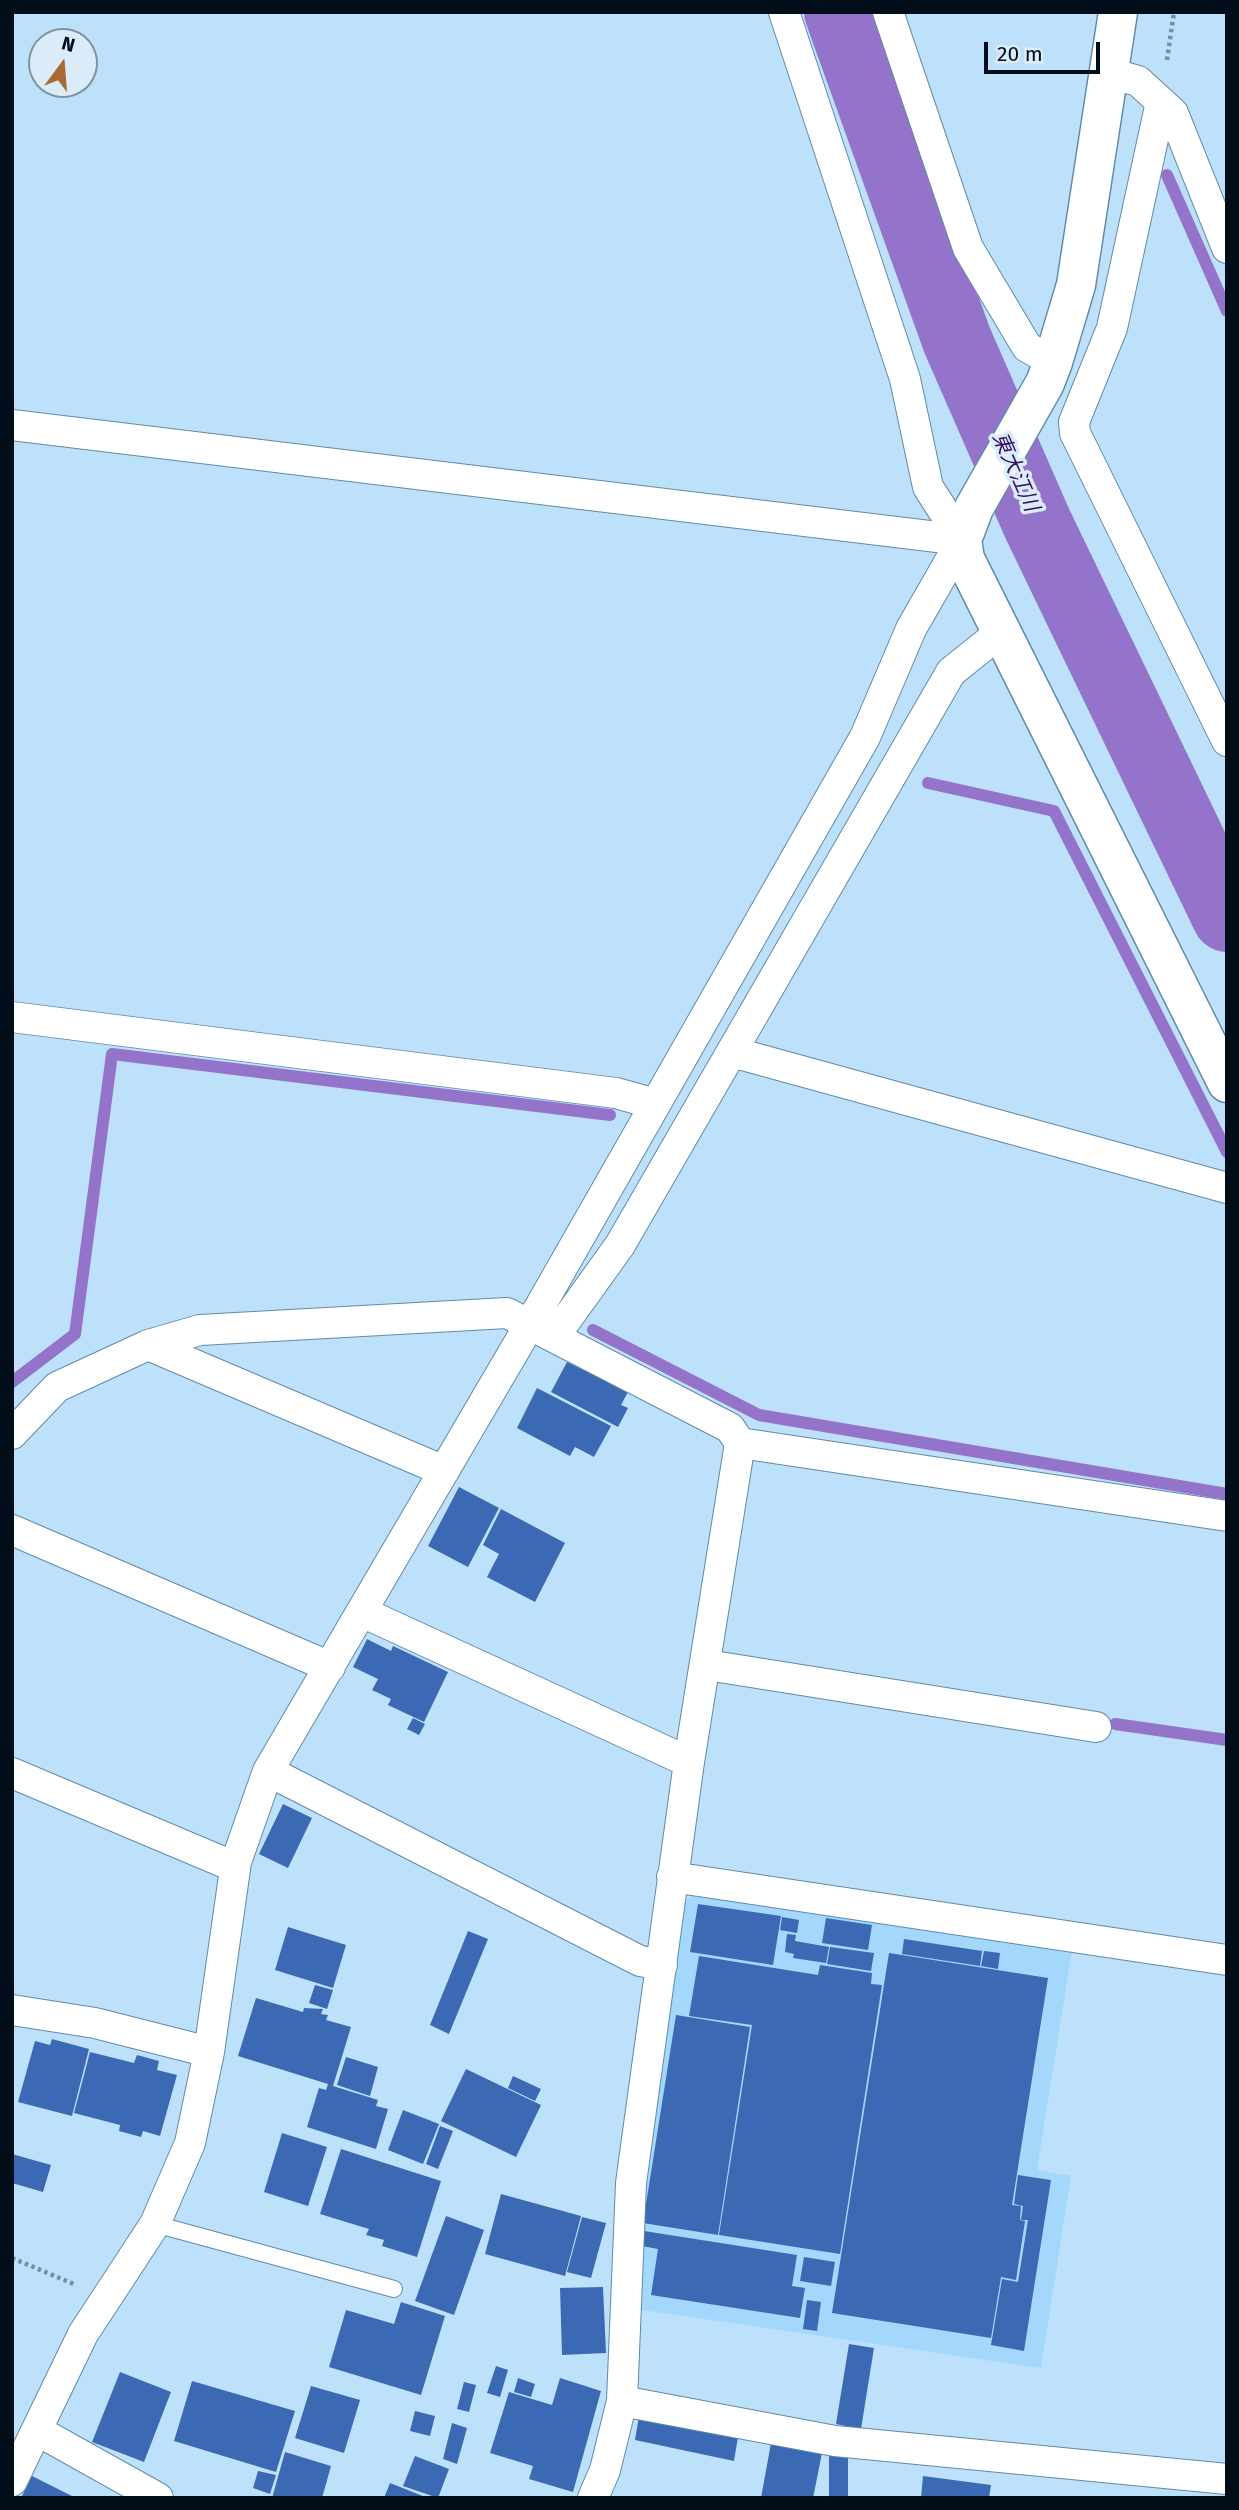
<!DOCTYPE html>
<html>
<head>
<meta charset="utf-8">
<style>
	body { margin:0 }
	#map { position:relative; width:1239px; height:2510px; overflow:hidden; background:#bde1fb; font-family:"Fira Sans",sans-serif }
	canvas { display:block }
	.frame { position:absolute; inset:0; border:14px solid #010d18; pointer-events:none }
	.north { position:absolute; left:28px; top:28px; width:70px; height:70px; box-sizing:border-box; background:#daebf9; border:2px solid #83929f; border-radius:50%; rotate:16deg; font-size:19px; font-weight:700; line-height:28px; text-align:center; color:#010d18 }
	.north::after { content:''; display:block; margin:auto; width:24px; height:32px; background:#a96a31; clip-path:polygon(50% 0,100% 100%,50% 72%,0 100%) }
	.scale { position:absolute; left:984px; top:42px; width:116px; height:32px; box-sizing:border-box; border:4px solid #010d18; border-top:0; padding-left:9px; font-size:21px; line-height:24px; white-space:nowrap; color:#010d18; -webkit-text-stroke:5px #daebf9; paint-order:stroke }
</style>
</head>
<body>
<div id="map">
<canvas width="1239" height="2510"></canvas>
<div class="frame"></div>
<div class="north">N</div>
<div class="scale">20 m</div>
</div>
<script>
const c = document.querySelector('canvas').getContext('2d');
c.lineJoin = 'round';
function fill(path, color) {
  c.fillStyle = color;
  c.fill(path, 'evenodd');
}
function shape(rows) {
  const path = new Path2D();
  for (const r of rows) {
    path.moveTo(r[0], r[1]);
    for (let i = 2; i < r.length; i += 2) path.lineTo(r[i], r[i + 1]);
  }
  return path;
}
function strokePath(path, color, width, dash) {
  c.strokeStyle = color;
  c.lineWidth = width;
  c.lineCap = dash ? 'butt' : 'round';
  c.setLineDash(dash || []);
  c.stroke(path);
}
function write(font, color, halo, rows, align = 'center') {
  c.font = font + ' "Fira Sans","Noto Sans JP",sans-serif';
  c.lineWidth = 7;
  c.setLineDash([]);
  c.textBaseline = 'middle';
  c.strokeStyle = halo;
  c.fillStyle = color;
  for (const [text, x, y, turn = 0] of rows) {
    c.save();
    c.translate(x, y);
    c.rotate((+turn || 0) * Math.PI / 180);
    c.textAlign = isNaN(turn) ? turn : align;
    if (halo) c.strokeText(text, 0, 0);
    c.fillText(text, 0, 0);
    c.restore();
  }
}
const built = shape([
	[695,1893,1072,1950,1037,2170,1071,2176,1041,2368,635,2309,635,2210,677,1909]
]);
const stream = shape([
	[1167,175,1227,311],
	[928,783,1054,811,1227,1152],
	[593,1330,759,1415,1227,1494],
	[12,1382,75,1334,112,1054,610,1115],
	[1115,1724,1227,1740]
]);
const river = shape([
	[839,12,957,340,1037,523,1227,917]
]);
const building = shape([
	[567,1362,628,1392,621,1405,628,1408,618,1427,551,1392],
	[537,1388,611,1426,594,1457,575,1447,570,1456,517,1428],
	[459,1487,499,1508,468,1567,428,1546],
	[501,1509,565,1543,535,1602,487,1577,499,1554,483,1545],
	[367,1639,391,1651,393,1646,448,1672,424,1722,388,1705,391,1699,372,1690,378,1679,353,1667],
	[413,1718,425,1724,419,1735,407,1729],
	[283,1804,312,1818,288,1868,259,1854],
	[698,1904,781,1916,773,1965,690,1952],
	[782,1917,799,1920,797,1933,780,1930],
	[826,1918,872,1925,868,1950,822,1943],
	[288,1927,346,1945,333,1988,275,1970],
	[468,1931,488,1939,449,2034,430,2025],
	[787,1934,796,1935,795,1941,829,1947,826,1963,793,1958,794,1954,785,1952],
	[904,1939,982,1951,980,1966,902,1954],
	[830,1947,874,1953,871,1971,827,1964],
	[984,1951,1000,1953,998,1969,981,1966],
	[889,1953,1048,1978,1012,2205,1021,2206,1020,2220,1025,2221,1016,2280,1001,2277,991,2338,832,2313],
	[699,1956,818,1975,820,1965,872,1973,871,1984,882,1985,840,2254,719,2235,752,2025,689,2016],
	[315,1985,333,1990,327,2009,309,2003],
	[256,1998,303,2012,304,2008,323,2009,321,2014,328,2015,326,2020,351,2027,333,2086,378,2100,376,2106,388,2109,376,2149,307,2127,319,2088,326,2090,328,2084,238,2056],
	[676,2015,750,2027,718,2235,643,2223],
	[52,2039,89,2049,72,2116,18,2102,35,2041,50,2045],
	[90,2052,134,2063,137,2055,159,2061,157,2070,177,2075,160,2136,143,2131,141,2137,119,2131,120,2125,74,2113],
	[346,2057,378,2067,370,2096,337,2085],
	[466,2069,541,2105,516,2157,441,2121],
	[513,2076,541,2089,535,2101,508,2088],
	[403,2110,439,2124,423,2164,388,2150],
	[440,2126,453,2131,438,2169,426,2164],
	[282,2133,327,2147,308,2206,264,2192],
	[341,2149,441,2181,417,2257,382,2246,384,2240,366,2235,369,2229,320,2214],
	[12,2154,51,2165,43,2192,12,2183],
	[1018,2175,1051,2180,1024,2351,991,2345,1002,2279,1018,2282,1028,2220,1021,2220,1023,2206,1014,2204],
	[501,2194,581,2216,565,2276,485,2254],
	[446,2216,484,2230,454,2315,415,2301],
	[582,2217,606,2223,591,2278,567,2272],
	[644,2231,797,2255,792,2286,805,2288,800,2318,651,2295,658,2249,642,2246],
	[804,2257,835,2262,831,2286,800,2281],
	[603,2287,606,2353,562,2355,560,2288],
	[807,2300,821,2302,817,2331,803,2329],
	[401,2302,445,2316,421,2395,329,2367,346,2310,394,2324],
	[849,2344,874,2348,861,2429,836,2424],
	[496,2366,508,2370,500,2397,487,2393],
	[120,2372,171,2392,144,2462,92,2442],
	[518,2378,535,2384,531,2397,514,2392],
	[560,2378,601,2391,573,2492,529,2479,533,2466,490,2453,509,2392,552,2405],
	[192,2381,295,2411,276,2472,174,2441],
	[464,2382,476,2385,469,2412,457,2409],
	[311,2386,360,2400,344,2453,295,2438],
	[415,2411,435,2416,430,2436,410,2431],
	[639,2416,738,2437,734,2461,635,2440],
	[452,2423,467,2428,457,2464,443,2459],
	[771,2443,822,2453,813,2498,761,2498],
	[285,2452,331,2466,322,2498,272,2498],
	[415,2456,449,2469,438,2498,403,2486],
	[829,2456,848,2456,848,2498,829,2498],
	[258,2471,276,2475,270,2494,253,2488],
	[32,2476,76,2498,21,2498],
	[923,2476,991,2485,989,2498,921,2498],
	[390,2483,428,2498,384,2498]
]);
const path = shape([
	[1167,60,1174,12],
	[12,2258,76,2285]
]);
const lane = shape([
	[155,2224,394,2289]
]);
const street = shape([
	[784,12,905,379,928,487,962,540],
	[888,12,968,248,1027,347,1053,362],
	[1109,73,1138,81,1173,113,1227,248],
	[1161,102,1112,328,1074,422,1075,433,1227,741],
	[12,425,962,540],
	[12,1017,616,1093,655,1104],
	[732,1052,1227,1188],
	[554,1337,620,1245,951,672,1001,632],
	[148,1345,444,1471],
	[12,1434,57,1387,148,1345,200,1330,507,1313,730,1428,740,1443,1227,1516],
	[12,1530,330,1667],
	[362,1612,689,1762],
	[707,1665,1096,1727],
	[268,1771,640,1961,662,1965],
	[12,1773,235,1867],
	[672,1877,1227,1960],
	[12,2010,95,2023,209,2052],
	[622,2401,835,2441,1227,2479],
	[38,2431,158,2498],
	[12,2481,83,2334,155,2224,190,2143,209,2052,236,1862,268,1771,530,1324,865,737,911,629,962,540],
	[593,2498,605,2470,622,2401,631,2183,689,1762,740,1443]
]);
const secondary = shape([
	[1118,12,1076,285,1053,362,1045,383,974,508,962,540,965,559,1227,1083]
]);
const waterNames = [
	["東大江川",1015,472,66]
];
fill(built, '#a3d7fc');
strokePath(stream, '#9474ca', 12);
strokePath(river, '#9474ca', 70);
fill(building, '#3b69b4');
strokePath(lane, '#608ba9', 18);
strokePath(street, '#608ba9', 32);
strokePath(secondary, '#608ba9', 41);
strokePath(path, '#748fa3', 4.5, [3.5, 3.5]);
strokePath(lane, '#fff', 16);
strokePath(street, '#fff', 30);
strokePath(secondary, '#fff', 38);
write('italic 21px', '#35105e', '#daebf9', waterNames);
</script>
</body>
</html>
